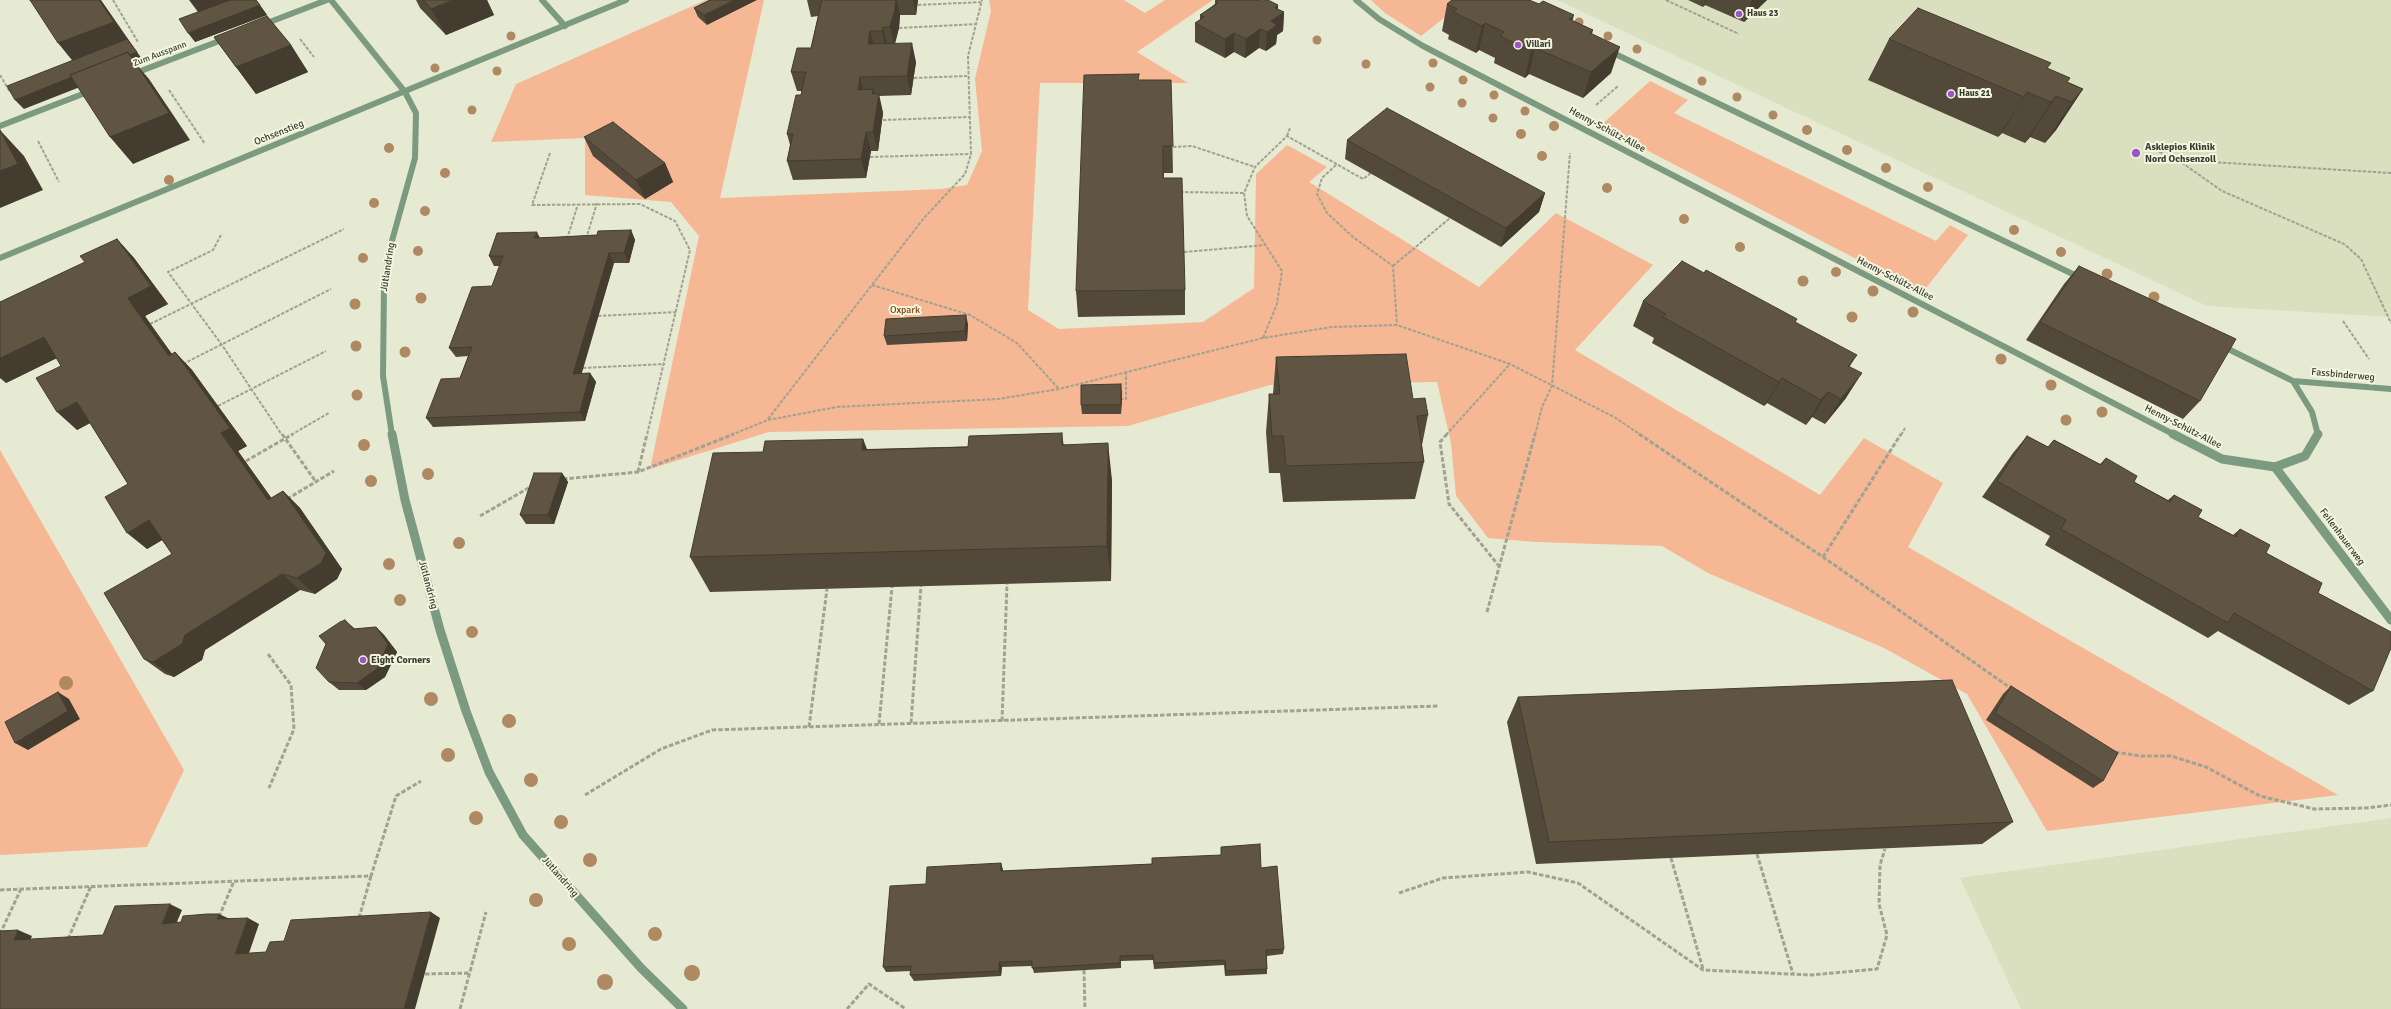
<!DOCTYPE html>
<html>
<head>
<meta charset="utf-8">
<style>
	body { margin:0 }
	canvas { display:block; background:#e6ead2 }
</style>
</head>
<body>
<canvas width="2391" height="1009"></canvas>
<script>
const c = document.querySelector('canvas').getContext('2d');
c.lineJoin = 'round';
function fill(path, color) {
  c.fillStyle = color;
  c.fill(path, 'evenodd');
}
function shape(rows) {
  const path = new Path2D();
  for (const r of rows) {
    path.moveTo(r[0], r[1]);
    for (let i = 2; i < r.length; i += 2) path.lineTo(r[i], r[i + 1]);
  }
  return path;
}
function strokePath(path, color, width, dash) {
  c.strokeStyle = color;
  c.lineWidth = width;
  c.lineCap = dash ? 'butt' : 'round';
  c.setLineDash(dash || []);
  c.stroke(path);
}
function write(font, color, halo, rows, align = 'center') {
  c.font = font + ' Signika,sans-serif';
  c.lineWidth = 4;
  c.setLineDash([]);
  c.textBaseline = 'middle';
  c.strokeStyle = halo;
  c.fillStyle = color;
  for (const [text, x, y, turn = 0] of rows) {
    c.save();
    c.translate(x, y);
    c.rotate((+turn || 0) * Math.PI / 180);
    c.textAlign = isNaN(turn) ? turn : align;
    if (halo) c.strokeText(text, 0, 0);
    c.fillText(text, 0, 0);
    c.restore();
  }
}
const built = shape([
	[1557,0,2391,0,2391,317,2207,306],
	[2391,818,2391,1009,2021,1009,1960,878]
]);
const green = shape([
	[706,0,764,0,720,198,941,189,967,185,982,151,975,79,991,11,989,0,1124,0,1145,13,1165,0,1213,0,1137,52,1188,83,1040,83,1028,310,1059,329,1203,322,1254,288,1256,174,1287,145,1327,167,1309,182,1479,287,1556,213,1653,265,1575,350,1820,495,1864,438,1943,483,1908,547,2338,795,2047,831,1967,694,1884,648,1708,573,1662,546,1535,542,1488,538,1456,496,1451,443,1437,382,1270,385,1128,426,769,432,650,469,699,236,671,202,585,195,585,138,491,142,516,84],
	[1371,0,1467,0,1421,36,1385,13],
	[1650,81,1688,100,1674,113,1936,241,1950,225,1968,235,1922,293,1600,126],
	[0,450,184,770,147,847,0,855]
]);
const pathFar1 = shape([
	[113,0,138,42],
	[1666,0,1739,34],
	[918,5,982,2],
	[899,28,977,24],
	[300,39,314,57],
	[0,75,10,92],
	[914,78,967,76],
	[169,90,205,144],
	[1596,105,1618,86],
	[883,120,969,117],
	[1287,136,1290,128],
	[38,141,59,182],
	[1173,147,1192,146,1255,167],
	[2150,148,2178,160,2222,191,2344,244,2361,259,2391,323],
	[550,153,532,205,640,204,675,221,690,250,647,435],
	[870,157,971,154],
	[2178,160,2391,173],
	[1336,165,1322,178,1317,194,1327,213,1353,237,1393,266,1397,325],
	[1180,192,1244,193],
	[221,235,213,250,168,272,222,345,282,435],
	[567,239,578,204],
	[586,239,597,203],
	[1184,252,1266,245],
	[1393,266,1450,218],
	[872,285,970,315,1017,343,1059,389],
	[598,316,676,312],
	[2343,321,2369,359],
	[150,324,344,229],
	[1263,338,1277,304,1282,271,1247,216,1244,193,1255,167,1287,136,1363,179,1371,173],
	[183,364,331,289],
	[583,368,665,364],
	[1120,399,1126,399,1126,373],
	[218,406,326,351],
	[768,419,924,218,965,174,971,154,968,56,982,0],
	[291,435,329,413],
	[731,435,768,420,837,407,998,399,1059,389,1263,338,1332,327,1397,325,1510,364,1614,417,1641,435],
	[1446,435,1510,364],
	[1535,435,1542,407,1552,386,1570,153],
	[1901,435,1905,428]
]);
const path = shape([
	[282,434,316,482],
	[1447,434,1440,442,1449,504,1499,566],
	[1639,434,1823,557,2012,689],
	[246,461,293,434],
	[638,472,647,434],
	[563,479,638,472,734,434],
	[287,499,334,471],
	[480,516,532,486],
	[1823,557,1901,434],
	[1487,612,1535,434],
	[268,654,291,685,294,729,269,788],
	[1002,721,1007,584],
	[911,723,921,586],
	[879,724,892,587],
	[809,727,827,589],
	[2115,752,2141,756,2171,756,2206,767,2260,796,2314,809,2366,808,2391,805],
	[585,795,661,749,712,730,1438,706],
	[1757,854,1793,974],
	[1671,858,1703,969],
	[0,890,371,876,396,796,421,781],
	[1399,893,1443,878,1528,872,1578,883,1703,970,1811,975,1877,969,1887,935,1879,904,1880,865,1885,849],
	[219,917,234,881],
	[359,918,371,876],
	[0,934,21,889],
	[68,939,91,886],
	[1084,970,1085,1009],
	[425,974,470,973],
	[460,1009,486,912],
	[847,1009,869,984,906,1009]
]);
const lane = shape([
	[542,0,565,26]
]);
const streetFar1 = shape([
	[331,0,405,92,416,113,415,158,390,248,384,285,383,376,392,435],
	[1356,0,1379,19,1423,46,2175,435],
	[262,25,327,0],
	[1607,50,2081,278],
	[133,74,227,38],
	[0,126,93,90],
	[0,258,626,0],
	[2220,345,2293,381,2312,412,2318,435],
	[2293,381,2391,389]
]);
const street = shape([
	[392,434,405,500,440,630,466,711,489,772,523,835,641,968,683,1009],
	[2173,434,2222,459,2275,467,2305,456,2318,434],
	[2275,467,2391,620]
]);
const trees = [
	[1579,22,4.5],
	[511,36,4.5],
	[1608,36,4.5],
	[1317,40,4.5],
	[1637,49,4.5],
	[1433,63,4.5],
	[1366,64,4.5],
	[435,68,4.5],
	[497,71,4.5],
	[1463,80,4.5],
	[1702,81,4.5],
	[1430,87,4.5],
	[1494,95,4.5],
	[1737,97,4.5],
	[1462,103,4.5],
	[472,110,4.5],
	[1525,111,4.5],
	[1773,115,4.5],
	[1493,118,4.5],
	[1554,126,5],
	[1807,130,5],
	[1521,134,5],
	[389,148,5],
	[1847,150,5],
	[1542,156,5],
	[1886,168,5],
	[445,173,5],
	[169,180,5],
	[1928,187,5],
	[1607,188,5],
	[374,203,5],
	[425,211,5],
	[1684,219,5],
	[2014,230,5],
	[1740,247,5],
	[418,251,5],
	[2061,252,5],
	[363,258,5],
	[1836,272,5],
	[2107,274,5.5],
	[1803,281,5.5],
	[1873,291,5.5],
	[2154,297,5.5],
	[421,298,5.5],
	[355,304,5.5],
	[1913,312,5.5],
	[1852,317,5.5],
	[356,346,5.5],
	[405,352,5.5],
	[2001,359,5.5],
	[2051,385,5.5],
	[357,395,5.5],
	[2102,412,5.5],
	[2066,420,5.5],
	[364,445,6],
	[428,474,6],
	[371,481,6],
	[459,543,6],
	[389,564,6],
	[400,600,6],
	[472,632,6],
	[66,683,7],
	[431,699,7],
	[509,721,7],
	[448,755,7],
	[531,780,7],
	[476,818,7],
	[561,822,7],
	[590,860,7],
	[536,900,7],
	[655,934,7],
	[569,944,7],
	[692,973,8],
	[605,982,8]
];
const wall = shape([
	[189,0,256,0,267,15,195,42,198,12],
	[416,0,487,0,494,15,446,35,420,8],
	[710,0,707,25,698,17,694,8],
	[807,0,918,0,916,15,900,15,899,28,895,44,916,62,911,95,879,96,883,113,878,151,871,151,866,178,793,180,787,161,790,145,787,134,802,91,797,91,791,72,811,48,818,16,811,17],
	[1451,0,1529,0,1593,30,1592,34,1611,73,1583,98,1529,74,1525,78,1494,63,1495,58,1479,50,1476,53,1448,39,1449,35,1442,31,1447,4,1451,1],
	[1688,0,1767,0,1744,22,1705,5,1703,7],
	[1215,1,1263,1,1278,5,1278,9,1284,12,1283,31,1277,35,1276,44,1266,51,1259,48,1245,58,1234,52,1225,58,1195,42,1195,23,1200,20,1200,15,1215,4],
	[214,37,291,45,308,72,256,94],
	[1889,39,2048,69,2070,78,2067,82,2083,89,2056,130,2045,143,2030,137,2025,143,2002,133,1998,137,1868,80],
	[1139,80,1171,80,1173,173,1164,173,1164,178,1185,290,1185,315,1078,317,1076,291],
	[584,137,665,163,673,182,645,199,593,156],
	[1347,140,1545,193,1539,212,1501,247,1345,159],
	[631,230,635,240,629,263,614,263,581,373,590,373,596,382,585,421,433,427,426,418,460,378,468,356,456,357,449,348,492,286,500,266,494,266,489,256,540,238,597,235],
	[117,239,134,258,168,304,145,316,150,324,172,354,175,352,192,370,247,446,238,451,271,498,283,491,300,508,342,569,337,579,315,594,300,590,205,650,202,660,174,677,165,674,144,659,172,554,162,540,147,549,128,484,90,423,77,430,61,366,57,358,6,383,85,262],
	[2079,266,2200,401,2183,419,2026,340,2064,284],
	[1643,301,1795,322,1850,367,1846,398,1825,424,1812,417,1806,425,1767,403,1764,406,1652,343,1654,338,1633,326],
	[968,324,967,341,887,345,884,336],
	[1276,357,1413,399,1428,415,1422,445,1424,462,1415,499,1283,502,1280,473,1269,473,1266,432,1269,394,1273,394],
	[1122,394,1121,414,1082,414,1081,405],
	[2027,436,2048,447,2054,440,2100,464,2106,458,2134,482,2168,500,2174,495,2198,517,2233,535,2240,529,2266,553,2318,593,2373,691,2349,705,2218,631,2208,638,2045,545,2050,536,1982,497,2013,453],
	[863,439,867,449,1064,444,1112,480,1111,581,710,592,690,557,763,452],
	[562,473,568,482,554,524,526,524,520,515],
	[376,627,384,635,397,652,385,677,366,690,339,690,329,682,355,629],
	[2011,686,2103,781,2093,788,1986,720,2003,694],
	[1518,697,2013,822,1982,844,1536,864,1507,722],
	[1221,847,1261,868,1284,949,1283,954,1267,956,1267,974,1225,976,1224,965,1154,969,1153,960,1121,961,1121,968,1034,973,1032,966,1002,967,1001,976,914,981,910,975,911,971,886,972,883,967,926,884,1001,863,1003,871,1152,864,1221,855]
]);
const shadedWall = shape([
	[99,0,101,0,144,62,137,65,149,79,190,140,133,164,110,137,136,65,24,109,15,100,80,70,58,43],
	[190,0,256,0,206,22],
	[453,0,487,0,494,15,446,35,431,9],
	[734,0,757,0,707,25,704,15],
	[896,0,897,0,900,15,899,28,894,46,890,27],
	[913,0,918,0,916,15],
	[1706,0,1707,0,1705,5,1703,7],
	[1752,0,1767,0,1744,22],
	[260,5,267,15,195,42,188,33],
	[1278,5,1278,16,1284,12,1283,31,1277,35,1276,44,1266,51,1267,32,1275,8],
	[1574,15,1567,42,1569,19],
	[1485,23,1479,50,1476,53,1482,26],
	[883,27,887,46,886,50,882,31],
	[1260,29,1259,48,1245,58,1246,39],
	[870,31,875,50,868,44],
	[1234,33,1234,52,1225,58,1225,39],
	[912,43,916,62,911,95,907,76],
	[291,45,308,72,256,94,236,67],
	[1620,47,1611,73,1583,98,1591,72],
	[1535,48,1529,74,1525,78,1531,51],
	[860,77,865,96,858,90],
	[873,89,877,106,879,94,883,113,878,151,873,132,872,94],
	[2083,89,2056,130,2045,143,2072,102],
	[2027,92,2002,133,1998,137,2024,97],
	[2056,96,2030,137,2025,143,2051,102],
	[0,130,24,156,43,190,0,208],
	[866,132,871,151,866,178,861,159],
	[665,163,673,182,645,199,636,180],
	[1545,193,1539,212,1501,247,1506,228],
	[631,230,635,240,629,263,624,253],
	[537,232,542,242,534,238],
	[117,239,134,258,168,304,145,316,186,374,169,356,128,298],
	[609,253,614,263,579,383,573,374],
	[966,315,968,324,967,341,965,331],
	[44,337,63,355,6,383,0,378,0,358],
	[175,352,192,370,247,446,238,451,285,517,268,500,221,433],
	[1857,355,1841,380,1848,366],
	[590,373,596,382,585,421,580,412],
	[1862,373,1846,398,1825,424,1841,399],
	[1782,378,1767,403,1764,406,1779,382],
	[1121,384,1122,394,1121,414],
	[1828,392,1812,417,1806,425,1821,400],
	[77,402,96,420,77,430,57,412],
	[1062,433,1067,471,1062,445],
	[863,439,876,476,862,450],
	[1108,443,1112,480,1111,581,1107,546],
	[562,473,568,482,554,524,548,515],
	[283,491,300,508,342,569,337,579,315,594,297,578],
	[149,520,169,536,147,549,127,533],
	[282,574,300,590,205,650,202,660,174,677,153,662,185,635],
	[345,620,354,628,362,637,353,629],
	[376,627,384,635,397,652,385,677,366,690,357,683],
	[58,692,69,699,80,719,28,750,15,743],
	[1001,863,1003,870,1003,877,1001,871],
	[170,904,182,910,174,929,162,924],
	[431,912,440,918,415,1009,404,1009],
	[219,914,230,919,217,919],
	[248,918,259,924,247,959,235,954],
	[18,930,32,936,28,945,14,940],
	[999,962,1002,967,1001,976,999,971]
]);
const building = shape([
	[30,0,99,0,114,22,58,43,30,0],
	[230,0,256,0,260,5,188,33,179,19,230,0],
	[423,0,453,0,431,9,423,0],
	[710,0,734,0,704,15,694,8,710,0],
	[822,0,896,0,895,9,890,27,883,27,882,31,870,31,868,44,912,43,907,76,860,77,858,90,873,89,872,94,879,94,873,132,866,132,861,159,787,161,793,134,787,134,796,95,801,95,806,72,791,72,797,48,811,48,822,0],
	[1217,0,1261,0,1263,1,1265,0,1268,0,1278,5,1275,8,1284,12,1271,21,1277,25,1267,32,1260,29,1246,39,1234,33,1225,39,1195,23,1204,17,1200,15,1218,3,1215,1,1217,0],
	[1452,0,1529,0,1539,4,1543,1,1574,15,1569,19,1593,30,1590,33,1620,47,1591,72,1535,48,1531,51,1500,36,1504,32,1485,23,1482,26,1453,12,1457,9,1447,4,1452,0],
	[1918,8,2051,63,2047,68,2070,78,2067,82,2083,89,2072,102,2056,96,2051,102,2027,92,2024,97,1889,39,1918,8],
	[267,16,291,45,236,67,214,37,267,16],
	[127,39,137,52,129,55,128,52,70,75,72,77,15,100,7,86,127,39],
	[128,52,169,113,110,137,70,75,128,52],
	[1139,74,1138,80,1171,80,1173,146,1163,146,1163,178,1182,178,1185,290,1076,291,1084,75,1139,74],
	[1387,108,1545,193,1506,228,1347,140,1387,108],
	[613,122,665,163,636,180,584,137,613,122],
	[0,130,18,164,0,171,0,130],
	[631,230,624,253,609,253,573,374,590,373,580,412,426,418,441,379,460,378,472,347,449,348,472,287,492,286,503,256,489,256,497,233,537,232,534,238,559,237,597,235,598,231,631,230],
	[117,239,151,286,128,298,133,306,169,356,175,352,230,428,221,433,268,500,283,491,326,553,321,563,297,578,282,574,185,635,182,644,153,662,144,659,104,593,172,554,149,520,127,533,105,497,128,484,77,402,57,412,36,378,61,366,44,337,0,358,0,302,85,262,80,256,117,239],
	[1682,261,1704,273,1706,270,1797,319,1795,322,1857,355,1848,366,1862,373,1841,399,1828,392,1821,400,1782,378,1779,382,1663,317,1666,314,1643,301,1682,261],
	[2079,266,2236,339,2200,401,2040,322,2079,266],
	[966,315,965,331,884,336,886,319,966,315],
	[1406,354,1413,399,1425,398,1428,415,1417,416,1424,462,1286,466,1283,436,1272,436,1269,394,1280,394,1276,357,1406,354],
	[1121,384,1121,405,1081,405,1081,385,1121,384],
	[1062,433,1062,445,1108,443,1107,546,690,557,713,453,763,452,765,441,863,439,862,450,968,447,969,436,1062,433],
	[2027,436,2048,447,2054,440,2101,465,2106,458,2137,476,2134,482,2170,502,2174,495,2202,510,2198,517,2236,537,2240,529,2270,545,2266,553,2322,583,2318,593,2391,632,2391,648,2373,691,2234,613,2228,623,2061,529,2066,520,1997,481,2027,436],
	[534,473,562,473,548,515,520,515,534,473],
	[345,620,353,629,376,627,388,644,377,669,357,683,329,682,316,668,326,644,319,636,340,622,345,620],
	[1952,680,2013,822,1549,842,1518,697,1952,680],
	[2011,686,2118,753,2103,781,1995,713,2011,686],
	[58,692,68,711,15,743,5,722,58,692],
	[1260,844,1261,868,1277,866,1284,949,1266,950,1267,969,1226,971,1225,960,1154,963,1153,955,1120,956,1120,963,1032,968,1032,961,999,962,999,971,910,975,911,966,883,967,890,886,926,884,927,867,1001,863,1001,871,1152,864,1152,858,1221,855,1221,847,1260,844],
	[170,904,162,924,181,922,183,916,207,914,219,914,217,919,248,918,235,954,266,952,270,942,284,941,291,920,431,912,404,1009,0,1009,0,931,18,930,14,940,103,935,115,906,170,904]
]);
const markers = [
	[1739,14,4,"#9b55c9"],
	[1518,45,4,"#9b55c9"],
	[1951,94,4,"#9b55c9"],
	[2136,153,5,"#9b55c9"],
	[363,660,4,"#9b55c9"]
];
const farPoinames = [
	["Haus 23",1747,14],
	["Villari",1526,45],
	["Haus 21",1959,94]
];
const farStreetnames = [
	["Zum Ausspann",160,54,-21]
];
const streetNames = [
	["Henny-Schütz-Allee",1607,130,28],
	["Ochsenstieg",279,133,-22],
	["Jütlandring",388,267,-81],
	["Henny-Schütz-Allee",1895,279,27],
	["Fassbinderweg",2343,375,5],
	["Henny-Schütz-Allee",2183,427,27],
	["Feilenhauerweg",2342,537,53],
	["Jütlandring",428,585,75],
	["Jütlandring",560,877,49]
];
const poiNames = [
	["Asklepios Klinik",2145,147],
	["Nord Ochsenzoll",2145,159],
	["Eight Corners",371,660]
];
const parkNames = [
	["Oxpark",905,310]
];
fill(built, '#dadfc0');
fill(green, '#f6b795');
strokePath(pathFar1, '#a0a391', 2, [3.5, 1.5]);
strokePath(path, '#a0a391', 3, [4.5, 2]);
strokePath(lane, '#7c9a80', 6);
strokePath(streetFar1, '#7c9a80', 6);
strokePath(street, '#7c9a80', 9);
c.fillStyle = '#ae8961';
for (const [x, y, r] of trees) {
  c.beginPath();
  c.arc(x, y, r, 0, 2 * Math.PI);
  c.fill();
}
fill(wall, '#53493a');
fill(shadedWall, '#433c2f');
fill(building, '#605543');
strokePath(building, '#433c2f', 1);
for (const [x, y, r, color] of markers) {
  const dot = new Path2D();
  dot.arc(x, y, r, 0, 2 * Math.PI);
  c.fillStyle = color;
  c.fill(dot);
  strokePath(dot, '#f3f7df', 1.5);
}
write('bold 9px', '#393b31', '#f3f7df', farPoinames, 'left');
write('9px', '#393b31', '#f3f7df', farStreetnames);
write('10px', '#393b31', '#f3f7df', streetNames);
write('bold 10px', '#393b31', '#f3f7df', poiNames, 'left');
write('10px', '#813a05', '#f3f7df', parkNames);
</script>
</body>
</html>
